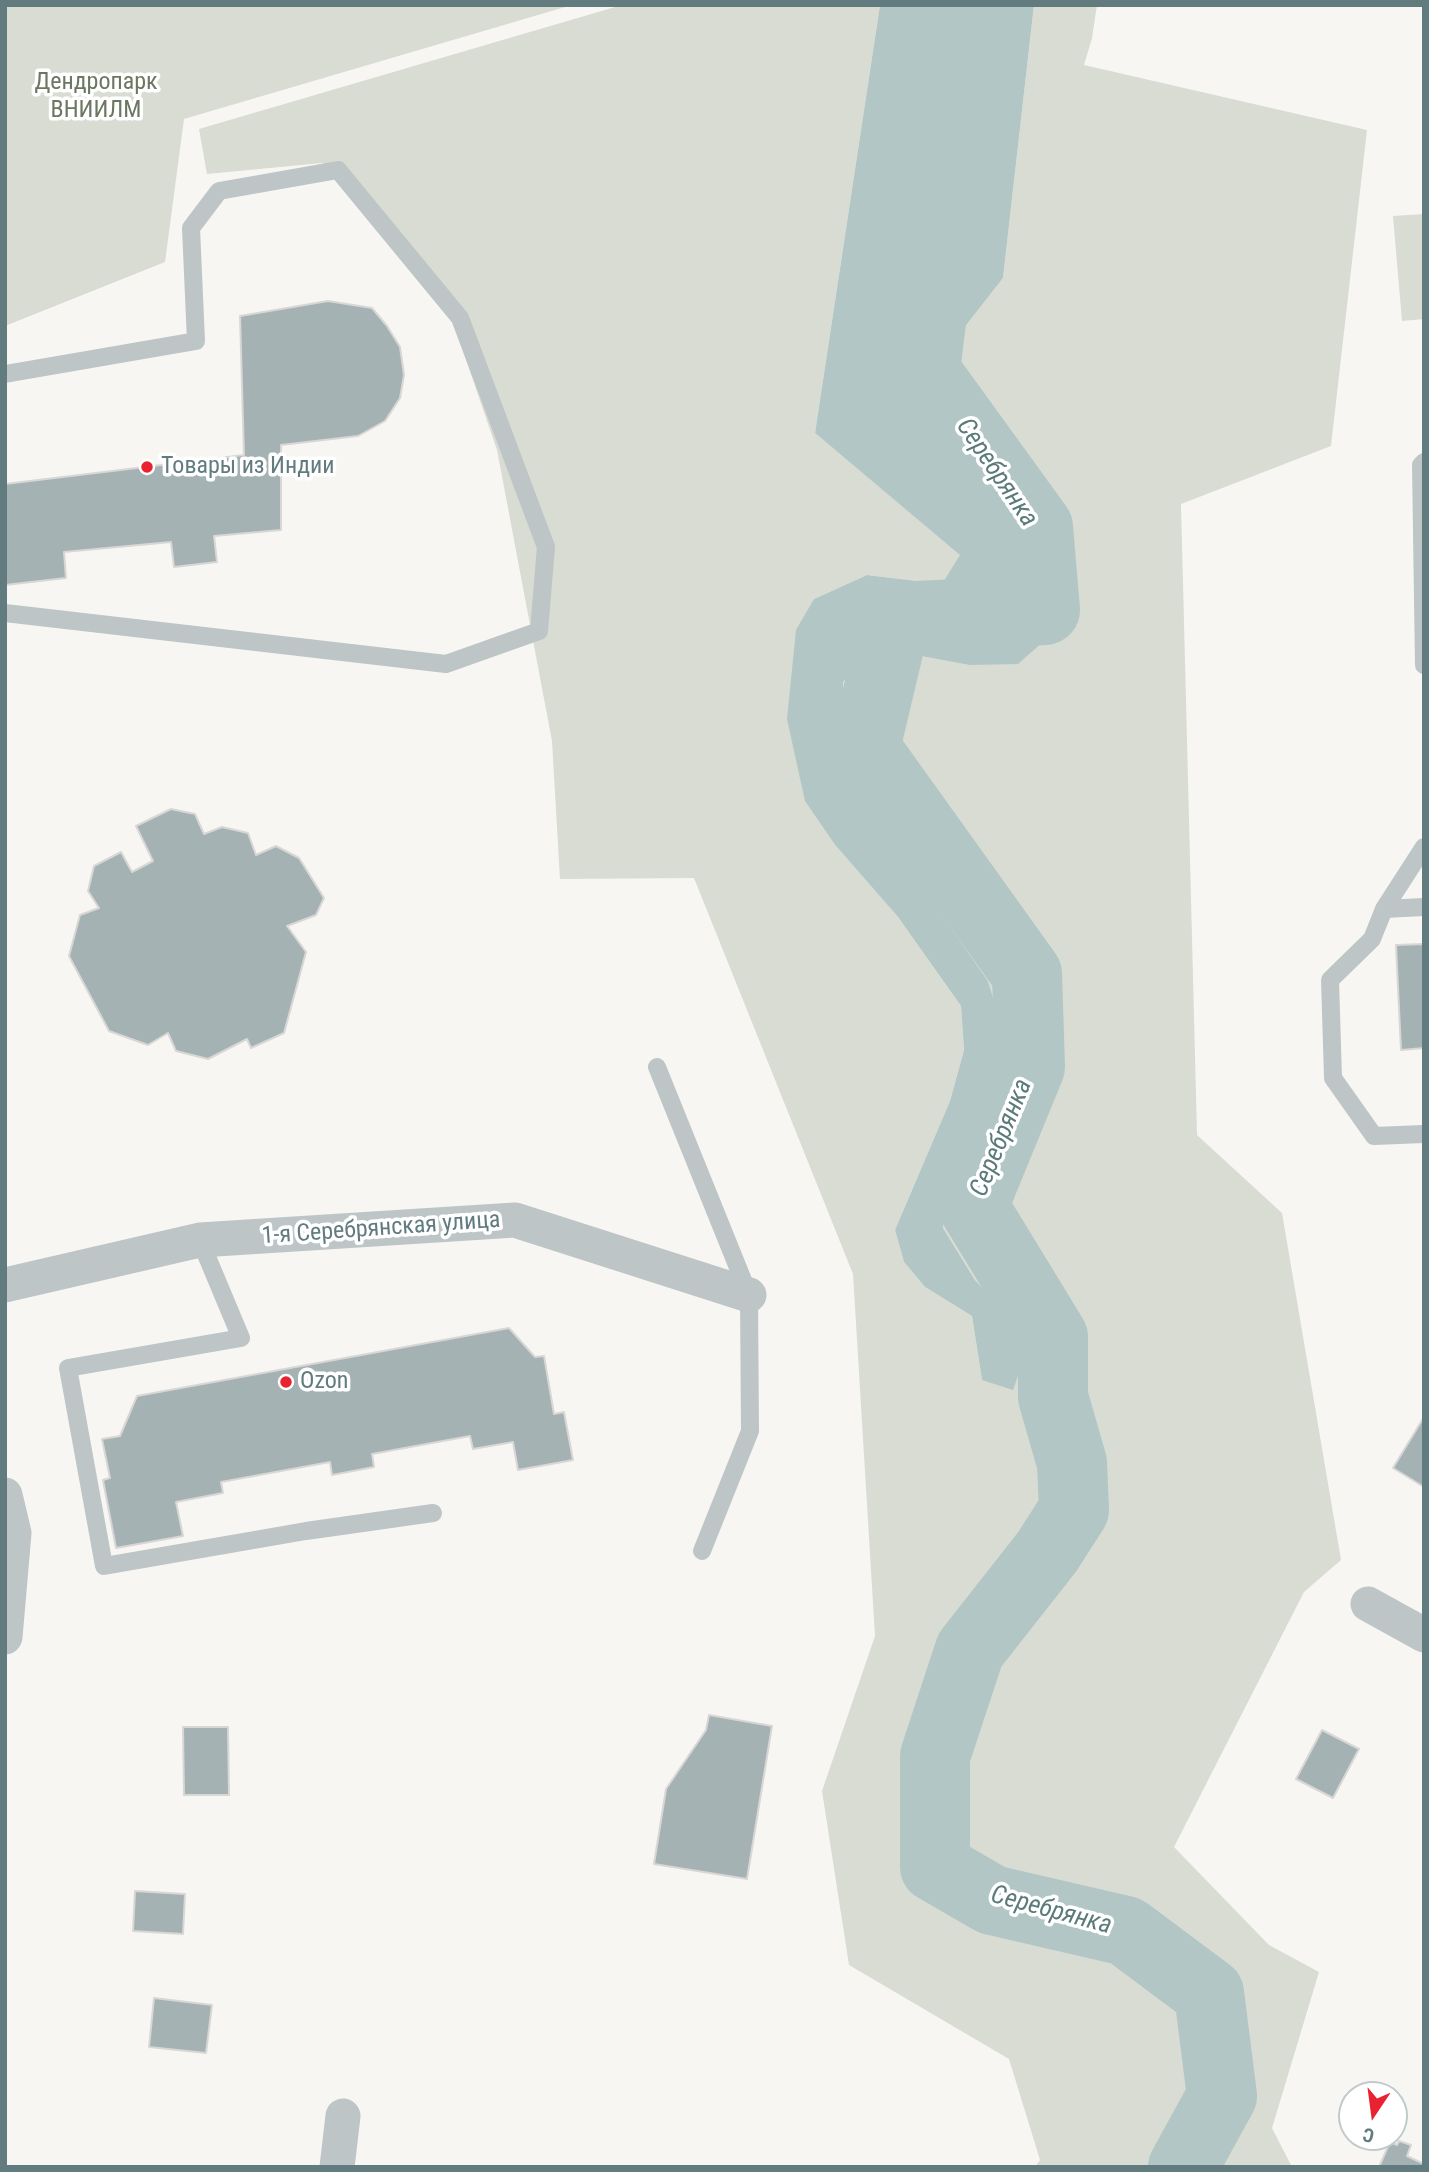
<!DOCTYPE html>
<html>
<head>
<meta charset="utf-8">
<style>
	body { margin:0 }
	#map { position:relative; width:1429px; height:2172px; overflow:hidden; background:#f7f6f3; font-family:"Roboto Condensed",sans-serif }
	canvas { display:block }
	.frame { position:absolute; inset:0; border:7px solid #617b7f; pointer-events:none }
	.north { position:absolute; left:1338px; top:2081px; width:70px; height:70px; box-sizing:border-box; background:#fff; border:2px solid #c0cacc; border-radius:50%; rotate:193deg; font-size:19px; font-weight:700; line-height:28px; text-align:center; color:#617b7f }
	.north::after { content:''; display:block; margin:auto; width:24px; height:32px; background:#e82231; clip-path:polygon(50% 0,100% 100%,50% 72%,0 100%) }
</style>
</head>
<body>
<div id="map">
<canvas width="1429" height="2172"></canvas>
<div class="frame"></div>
<div class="north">С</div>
</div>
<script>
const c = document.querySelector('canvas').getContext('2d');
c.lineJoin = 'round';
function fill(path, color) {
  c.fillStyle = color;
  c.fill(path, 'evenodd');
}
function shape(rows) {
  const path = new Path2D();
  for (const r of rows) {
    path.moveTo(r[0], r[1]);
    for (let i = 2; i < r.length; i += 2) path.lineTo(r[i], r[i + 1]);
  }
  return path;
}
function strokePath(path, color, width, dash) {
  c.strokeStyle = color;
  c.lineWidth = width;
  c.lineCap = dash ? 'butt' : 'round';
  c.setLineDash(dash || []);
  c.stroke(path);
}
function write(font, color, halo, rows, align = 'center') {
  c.font = font + ' "Roboto Condensed",sans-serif';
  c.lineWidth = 7;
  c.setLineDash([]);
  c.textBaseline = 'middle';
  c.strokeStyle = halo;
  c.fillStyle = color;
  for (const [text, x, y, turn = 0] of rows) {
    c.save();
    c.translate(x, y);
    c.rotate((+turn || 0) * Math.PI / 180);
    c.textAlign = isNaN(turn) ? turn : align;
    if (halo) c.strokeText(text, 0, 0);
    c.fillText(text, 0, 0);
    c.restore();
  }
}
const green = shape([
	[5,5,572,5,184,119,165,262,5,326],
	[622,5,880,5,815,433,961,555,942,584,867,575,814,599,836,846,898,917,961,1006,964,1050,950,1101,895,1230,904,1262,925,1287,972,1316,982,1380,1025,1333,975,1280,943,1228,946,1197,996,1096,998,1014,988,981,863,801,847,731,843,682,878,648,969,665,1050,572,930,420,928,374,1003,278,1034,5,1097,5,1092,38,1084,65,1367,130,1331,446,1181,504,1197,1135,1282,1213,1341,1560,1304,1592,1174,1847,1269,1945,1319,1972,1272,2128,1292,2167,1035,2167,1040,2160,1009,2059,849,1965,822,1791,875,1636,853,1274,694,878,560,879,552,741,497,450,453,322,322,163,207,174,199,129],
	[1424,214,1424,319,1402,321,1393,216]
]);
const water = shape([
	[880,5,1034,5,1003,278,928,374,930,420,1050,572,1055,631,1018,664,969,665,878,648,843,682,847,731,863,801,988,981,998,1014,996,1096,946,1197,943,1228,975,1280,1025,1333,1023,1361,1013,1390,982,1380,972,1316,925,1287,904,1262,895,1230,950,1101,964,1050,961,1006,898,917,836,846,805,801,787,719,796,630,814,599,867,575,942,584,960,555,815,433]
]);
const river = shape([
	[936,280,925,371,1038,527,1045,610,896,617,865,748,1027,974,1030,1067,973,1206,1053,1337,1053,1397,1072,1463,1074,1510,1047,1552,970,1650,935,1756,935,1867,992,1900,1126,1931,1209,1993,1222,2096,1183,2167]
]);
const building = shape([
	[328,301,372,308,387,326,400,347,404,375,400,398,385,421,358,436,281,445,281,530,214,536,217,562,174,567,171,542,64,552,66,578,5,585,5,484,244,455,240,316,328,301],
	[171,809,195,814,204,834,222,827,248,833,256,855,276,846,299,858,324,898,316,915,287,926,306,952,284,1033,251,1048,247,1039,208,1059,176,1051,168,1033,148,1045,109,1031,69,956,80,915,99,908,88,891,94,866,121,852,132,872,153,861,136,826,171,809],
	[1424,944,1424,1048,1401,1050,1396,945,1424,944],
	[509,1328,535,1357,544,1356,554,1414,564,1412,573,1460,518,1470,513,1442,473,1449,470,1436,372,1454,374,1467,332,1475,330,1462,221,1482,223,1493,176,1502,183,1536,116,1548,103,1480,110,1478,102,1439,120,1436,137,1396,509,1328],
	[1424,1417,1424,1487,1393,1468,1424,1417],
	[709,1715,772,1726,747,1879,654,1864,666,1789,706,1730,709,1715],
	[183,1727,228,1727,229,1795,184,1795,183,1727],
	[1322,1730,1359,1749,1333,1798,1296,1779,1322,1730],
	[135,1891,185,1894,183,1934,133,1931,135,1891],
	[154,1998,212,2005,206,2053,149,2047,154,1998],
	[1399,2141,1411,2145,1407,2156,1424,2164,1424,2167,1379,2167,1390,2142,1397,2145,1399,2141]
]);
const lane = shape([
	[5,374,196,341,191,228,219,191,338,170,460,318,546,547,539,631,446,664,5,613],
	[1424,462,1421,465,1424,665],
	[1424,847,1384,909,1372,939,1330,980,1333,1078,1374,1136,1424,1134],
	[1384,909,1424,907],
	[657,1067,749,1295,750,1431,702,1551],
	[200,1240,241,1338,68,1368,104,1566,306,1531,433,1513]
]);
const street = shape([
	[5,1285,200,1240,515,1220,749,1295],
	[5,1495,14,1533,5,1637],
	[1368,1604,1424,1635],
	[337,2167,343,2116]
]);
const markers = [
	[147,467,7,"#e82231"],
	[286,1382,7,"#e82231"]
];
const parkNames = [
	["Дендропарк",96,83],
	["ВНИИЛМ",96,111]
];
const poiNames = [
	["Товары из Индии",161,467],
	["Ozon",300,1382]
];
const streetNames = [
	["1-я Серебрянская улица",381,1229,-4]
];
const waterNames = [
	["Серебрянка",996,473,56],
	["Серебрянка",1002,1138,-68],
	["Серебрянка",1051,1911,15]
];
fill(green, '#d8dcd2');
fill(water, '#b2c6c5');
strokePath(river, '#b2c6c5', 70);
fill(building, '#a4b2b3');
strokePath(building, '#d8d7d6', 2);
strokePath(lane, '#bdc5c6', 18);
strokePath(street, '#bdc5c6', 35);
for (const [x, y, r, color] of markers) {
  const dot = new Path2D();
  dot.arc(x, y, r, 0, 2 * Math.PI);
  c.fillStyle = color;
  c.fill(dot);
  strokePath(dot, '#fff', 2.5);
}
write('24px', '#6b7760', '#fff', parkNames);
write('24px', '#617b7f', '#fff', poiNames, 'left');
write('24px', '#617b7f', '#fff', streetNames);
write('italic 26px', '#5b7b79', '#fff', waterNames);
</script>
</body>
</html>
